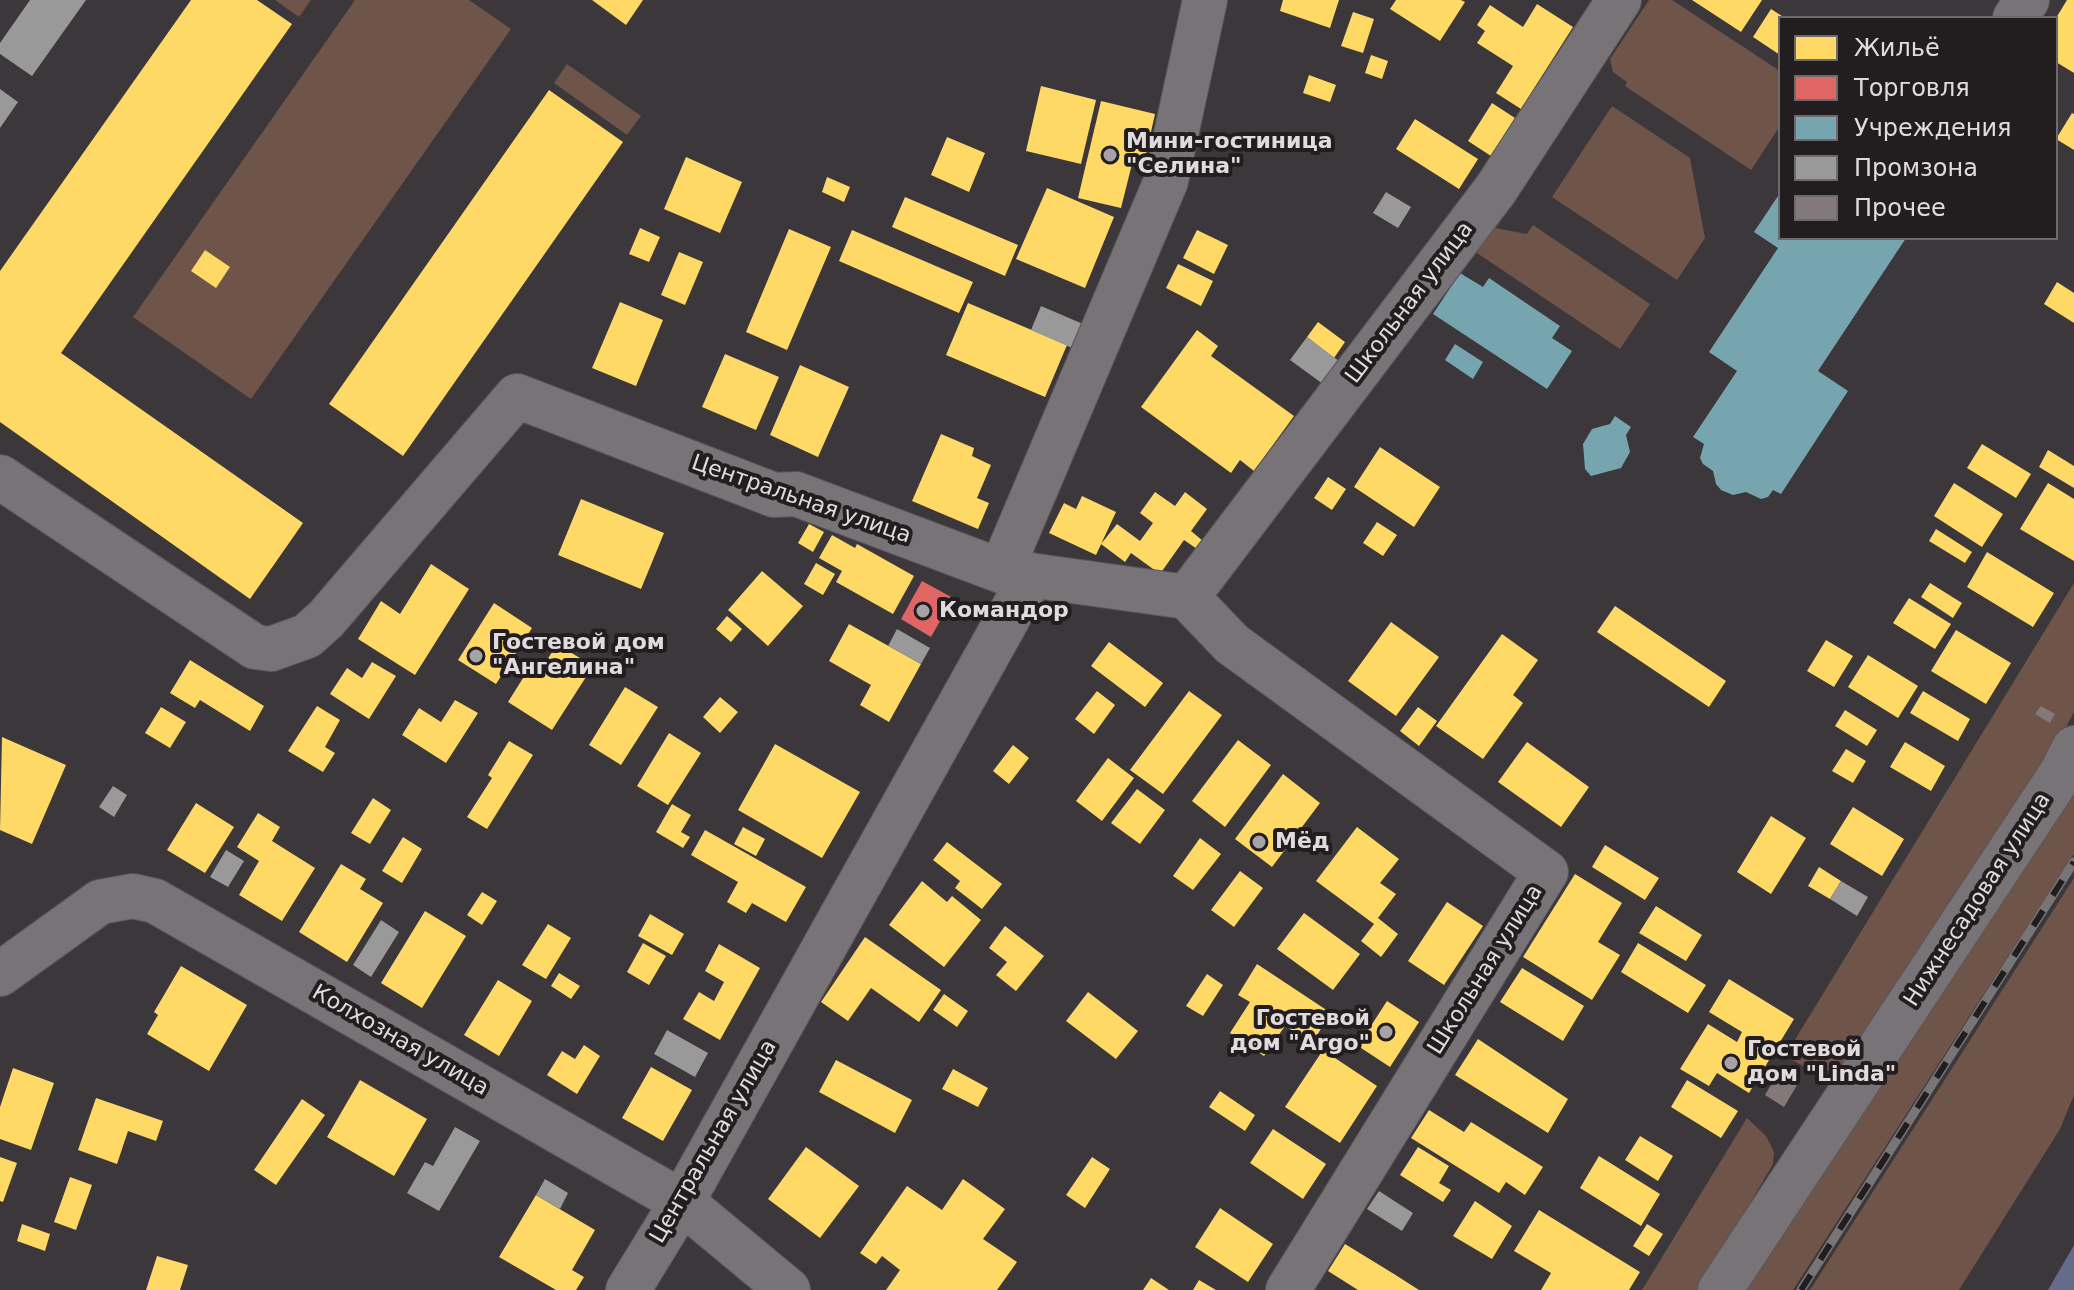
<!DOCTYPE html>
<html>
<head>
<meta charset="utf-8">
<style>
	body { margin:0 }
	#map { position:relative; width:2074px; height:1290px; overflow:hidden; background:#3c373a; font-family:"DejaVu Sans",sans-serif }
	canvas { display:block }
	.legend { position:absolute; left:1778px; top:16px; width:280px; height:224px; box-sizing:border-box; background:#221e20; border:2px solid #6e6a6c; margin:0; padding:10px 14px; list-style:none; font-size:24px; color:#e1dbde }
	.legend li { display:flex; align-items:center; gap:16px; height:40px }
	.legend b { width:40px; border:2px solid #6e6a6c }
</style>
</head>
<body>
<div id="map">
<canvas width="2074" height="1290"></canvas>
<ul class="legend">
<li><b style="height:22px;background:#ffd966"></b>Жильё</li>
<li><b style="height:22px;background:#e06666"></b>Торговля</li>
<li><b style="height:22px;background:#76a5af"></b>Учреждения</li>
<li><b style="height:22px;background:#999"></b>Промзона</li>
<li><b style="height:22px;background:#83787a"></b>Прочее</li>
</ul>
</div>
<script>
const c = document.querySelector('canvas').getContext('2d');
c.lineJoin = 'round';
function fill(path, color) {
  c.fillStyle = color;
  c.fill(path, 'evenodd');
}
function shape(rows) {
  const path = new Path2D();
  for (const r of rows) {
    path.moveTo(r[0], r[1]);
    for (let i = 2; i < r.length; i += 2) path.lineTo(r[i], r[i + 1]);
  }
  return path;
}
function strokePath(path, color, width, dash) {
  c.strokeStyle = color;
  c.lineWidth = width;
  c.lineCap = dash ? 'butt' : 'round';
  c.setLineDash(dash || []);
  c.stroke(path);
}
function write(font, color, halo, rows, align = 'center') {
  c.font = font + ' "DejaVu Sans",sans-serif';
  c.lineWidth = 8;
  c.setLineDash([]);
  c.textBaseline = 'middle';
  c.strokeStyle = halo;
  c.fillStyle = color;
  for (const [text, x, y, turn = 0] of rows) {
    c.save();
    c.translate(x, y);
    c.rotate((+turn || 0) * Math.PI / 180);
    c.textAlign = isNaN(turn) ? turn : align;
    if (halo) c.strokeText(text, 0, 0);
    c.fillText(text, 0, 0);
    c.restore();
  }
}
const green = shape([
	[275,0,311,0,299,17],
	[355,0,469,0,511,29,251,399,133,317],
	[1649,0,1672,0,1780,71,1780,126,1751,170,1625,86,1627,82,1613,72,1610,59],
	[567,64,641,116,627,135,554,83],
	[1612,106,1690,158,1705,238,1677,280,1552,197],
	[1533,225,1650,304,1620,349,1474,251,1490,227,1527,234],
	[2074,583,2074,712,2026,802,1842,1067,1822,1072,1812,1071,1785,1056],
	[2074,765,2074,854,1793,1290,1739,1290],
	[2074,878,2074,1095,2060,1129,1959,1290,1810,1290],
	[1747,1118,1766,1136,1774,1152,1773,1164,1699,1290,1642,1290]
]);
const water = shape([
	[2074,1245,2074,1290,2048,1290]
]);
const homes = shape([
	[191,0,257,0,292,24,61,353,303,523,250,599,0,422,0,271],
	[592,0,643,0,626,25],
	[1283,0,1339,0,1330,28,1280,11],
	[1396,0,1461,0,1465,2,1440,41,1390,9],
	[1692,0,1762,0,1741,32],
	[2067,0,2074,0,2074,73,2056,62,2056,18],
	[1537,4,1573,27,1521,109,1496,93,1513,66,1477,43,1485,31,1477,25,1490,5,1523,27],
	[1771,9,1785,18,1780,18,1780,55,1753,37],
	[1353,12,1374,19,1363,53,1341,46],
	[1371,55,1388,61,1382,79,1365,73],
	[1309,75,1336,85,1330,102,1303,93],
	[1041,86,1096,100,1081,164,1026,151],
	[549,90,623,142,403,456,329,404],
	[1101,101,1155,114,1144,163,1133,160,1121,208,1078,198],
	[1492,103,1515,118,1491,156,1468,141],
	[2072,113,2074,114,2074,150,2056,139],
	[1415,119,1478,159,1459,189,1396,149],
	[947,137,985,153,969,192,931,175],
	[686,157,742,182,720,233,664,209],
	[827,177,850,187,844,202,822,192],
	[1047,188,1114,217,1085,288,1016,259],
	[905,197,1018,245,1005,276,892,227],
	[640,228,660,237,649,262,629,254],
	[789,229,831,247,787,350,746,332],
	[852,230,973,282,959,313,839,261],
	[1197,230,1228,245,1214,274,1183,258],
	[205,250,230,267,216,288,191,271],
	[679,252,703,262,685,305,661,295],
	[1178,264,1213,281,1201,306,1166,288],
	[2057,282,2074,293,2074,323,2044,304],
	[620,302,663,320,636,386,592,368],
	[968,303,1067,345,1045,397,946,355],
	[1318,322,1345,342,1334,358,1307,337],
	[1197,330,1218,346,1211,356,1294,416,1254,471,1240,460,1231,473,1141,407],
	[725,354,779,377,756,430,702,407],
	[800,365,849,387,818,457,770,435],
	[941,434,974,448,972,456,991,465,977,498,989,503,978,529,912,501],
	[1982,444,2031,474,2016,498,1967,468],
	[1380,447,1440,487,1414,527,1354,487],
	[2048,450,2074,466,2074,488,2039,467],
	[1328,477,1346,489,1332,510,1314,498],
	[1954,483,2003,514,1982,547,1934,516],
	[2048,483,2074,499,2074,561,2020,529],
	[1155,492,1175,506,1185,492,1207,509,1191,531,1203,541,1197,549,1184,540,1160,574,1131,553,1125,562,1101,544,1117,524,1140,541,1153,523,1140,513],
	[1082,496,1116,512,1096,555,1049,533,1064,503,1076,509],
	[581,499,664,533,641,589,558,555],
	[1377,522,1397,535,1383,556,1363,543],
	[809,524,824,532,813,552,798,543],
	[1936,529,1972,552,1965,563,1929,541],
	[832,535,855,548,857,544,914,576,893,614,836,582,842,571,819,558],
	[1987,552,2054,593,2033,627,1967,587],
	[816,563,835,574,823,595,804,584],
	[431,564,469,589,415,675,358,639,381,601,400,614],
	[762,571,803,606,768,646,728,610],
	[1930,583,1962,603,1953,618,1921,597],
	[1909,598,1951,624,1935,649,1893,623],
	[494,603,532,628,496,684,458,660],
	[1615,606,1726,681,1709,707,1597,632],
	[727,616,742,629,731,642,716,629],
	[1391,622,1439,657,1396,716,1348,681],
	[849,624,921,664,889,722,860,705,871,685,829,661],
	[1956,630,2011,663,1986,704,1931,671],
	[1502,634,1538,660,1513,695,1523,703,1483,759,1436,726],
	[1826,640,1853,656,1834,687,1807,671],
	[1109,642,1163,683,1145,707,1091,666],
	[557,644,593,666,552,730,508,702,530,667,539,673],
	[1868,655,1918,686,1898,718,1848,687],
	[190,660,264,706,250,731,200,700,195,708,170,693],
	[372,662,396,676,369,719,330,694,347,668,362,678],
	[625,687,658,707,621,765,589,745],
	[1097,691,1115,705,1094,734,1075,719],
	[1189,691,1222,715,1163,794,1130,770],
	[1923,691,1970,719,1958,741,1910,713],
	[720,697,738,712,720,733,703,717],
	[455,700,478,713,446,763,402,735,419,708,441,722],
	[317,706,340,720,325,747,335,753,323,772,288,751],
	[161,707,186,722,170,748,145,733],
	[1418,707,1437,721,1419,746,1400,731],
	[1845,710,1877,730,1867,746,1835,726],
	[669,733,701,753,668,805,637,786],
	[2,737,66,765,32,844,0,830],
	[1238,740,1271,765,1225,827,1192,801],
	[509,741,533,755,487,829,467,817,492,778,488,775],
	[1527,742,1589,787,1561,827,1498,782],
	[1905,742,1945,766,1931,791,1890,767],
	[775,744,860,792,822,858,738,810],
	[1013,745,1029,758,1009,784,993,771],
	[1846,749,1866,761,1853,783,1832,771],
	[1108,758,1134,778,1102,821,1076,801],
	[1283,774,1320,803,1272,867,1235,839],
	[1137,789,1165,810,1140,844,1111,823],
	[373,798,391,810,370,844,351,833],
	[196,803,234,827,205,873,167,850],
	[672,804,691,815,681,832,690,837,683,848,656,832],
	[1853,807,1904,839,1882,876,1830,844],
	[258,813,280,827,272,841,315,868,282,921,239,895,259,861,237,847],
	[1771,816,1806,838,1771,894,1737,872],
	[743,827,765,839,756,856,734,844],
	[1357,827,1399,859,1380,883,1396,894,1378,918,1398,934,1381,957,1361,941,1374,924,1316,881],
	[705,830,806,887,786,922,752,903,746,913,727,902,738,882,691,855],
	[403,837,422,849,402,883,382,871],
	[1200,838,1221,854,1193,890,1173,876],
	[947,842,1002,884,982,909,955,888,960,881,933,860],
	[1605,845,1659,878,1645,900,1592,867],
	[341,864,366,879,360,889,383,903,347,962,299,932],
	[1819,867,1841,881,1830,899,1808,886],
	[1240,871,1263,888,1234,927,1211,910],
	[1575,874,1622,903,1598,942,1620,955,1592,1000,1523,957],
	[922,881,947,902,952,896,981,920,944,967,889,925],
	[482,892,497,901,482,925,467,915],
	[1447,902,1483,926,1444,985,1408,961],
	[1656,906,1702,935,1686,961,1639,933],
	[425,911,466,936,422,1008,381,983],
	[1304,913,1360,954,1333,990,1277,949],
	[650,914,684,934,672,955,638,936],
	[548,924,571,938,546,979,522,965],
	[1005,926,1044,956,1016,991,996,975,1007,962,989,948],
	[865,937,941,990,919,1022,871,988,848,1021,821,1002],
	[643,943,666,956,649,985,627,972],
	[1638,943,1706,985,1688,1013,1621,972],
	[719,944,760,968,720,1040,683,1019,699,992,714,1001,724,982,705,971],
	[1257,964,1331,1013,1312,1043,1285,1026,1264,1056,1230,1033,1250,1002,1238,995],
	[181,966,247,1005,209,1071,147,1034,158,1015,154,1012],
	[1522,968,1584,1006,1563,1041,1500,1002],
	[559,973,580,986,571,999,551,986],
	[1207,974,1223,985,1203,1016,1186,1006],
	[1729,979,1794,1019,1749,1093,1717,1073,1709,1086,1680,1069,1708,1024,1737,1042,1742,1032,1709,1012],
	[498,980,532,1001,499,1056,464,1035],
	[1088,992,1138,1031,1116,1059,1066,1021],
	[944,994,968,1011,957,1027,933,1010],
	[1387,1001,1419,1022,1390,1067,1358,1046],
	[1478,1039,1568,1099,1548,1133,1455,1075],
	[584,1045,600,1056,577,1094,547,1075,562,1051,575,1059],
	[1323,1050,1377,1086,1340,1143,1285,1107],
	[836,1060,912,1100,895,1133,819,1092],
	[651,1067,692,1090,663,1141,622,1118],
	[13,1068,54,1083,31,1150,0,1139,0,1107],
	[953,1069,988,1088,978,1107,942,1089],
	[360,1080,427,1119,394,1176,327,1137],
	[1687,1080,1738,1111,1721,1138,1671,1107],
	[1220,1091,1255,1115,1245,1131,1209,1107],
	[96,1098,163,1121,156,1141,128,1131,117,1164,78,1150],
	[302,1099,325,1115,276,1185,254,1170],
	[1429,1110,1464,1132,1471,1122,1543,1167,1525,1195,1506,1182,1499,1193,1411,1138],
	[1273,1129,1326,1164,1303,1199,1250,1163],
	[1640,1136,1673,1156,1658,1181,1625,1160],
	[806,1147,859,1186,820,1238,768,1199],
	[1418,1147,1449,1166,1439,1183,1451,1190,1443,1202,1400,1175],
	[1599,1156,1660,1194,1641,1226,1580,1188],
	[0,1157,17,1163,3,1202,0,1201],
	[1092,1157,1110,1169,1085,1208,1066,1195],
	[70,1177,92,1185,76,1230,54,1222],
	[963,1179,1005,1209,983,1239,1017,1262,997,1290,886,1290,900,1270,882,1256,876,1264,860,1253,907,1186,942,1210],
	[536,1195,595,1230,572,1270,584,1277,576,1290,556,1290,499,1257],
	[1475,1201,1512,1226,1492,1259,1453,1236],
	[1220,1208,1273,1244,1248,1282,1195,1247],
	[1539,1210,1640,1272,1629,1290,1541,1290,1551,1273,1514,1251],
	[22,1224,50,1234,45,1251,17,1241],
	[1647,1224,1663,1234,1649,1256,1633,1246],
	[1345,1244,1394,1274,1419,1290,1358,1290,1328,1271],
	[157,1256,188,1265,180,1290,146,1290],
	[1151,1278,1169,1290,1143,1290],
	[1199,1280,1216,1290,1193,1290]
]);
const shops = shape([
	[922,581,953,598,931,637,901,619]
]);
const public = shape([
	[1780,193,1780,238,1906,238,1818,371,1848,391,1781,494,1773,490,1768,497,1761,499,1746,492,1733,495,1721,490,1716,484,1713,471,1703,464,1700,458,1704,444,1693,437,1737,371,1709,352,1778,248,1754,232],
	[1460,273,1483,287,1489,278,1560,326,1552,338,1572,351,1547,389,1433,314],
	[1455,344,1483,362,1473,379,1445,360],
	[1615,416,1631,427,1626,435,1630,452,1621,468,1591,476,1585,469,1583,444,1592,429,1610,424]
]);
const industry = shape([
	[30,0,86,0,32,76,0,54,0,43],
	[0,89,18,102,0,128],
	[1386,192,1411,207,1398,228,1373,213],
	[1041,306,1083,324,1072,348,1031,330],
	[1307,337,1339,361,1323,384,1290,360],
	[897,629,930,648,921,664,888,646],
	[113,786,127,795,114,817,99,807],
	[226,850,244,861,228,887,210,877],
	[1841,881,1868,897,1857,916,1830,899],
	[381,920,399,932,371,977,353,965],
	[667,1030,708,1053,695,1077,654,1054],
	[455,1127,480,1141,439,1211,407,1193,425,1162,433,1166],
	[545,1179,568,1193,560,1209,536,1195],
	[1379,1191,1413,1213,1402,1231,1367,1209]
]);
const building = shape([
	[2041,706,2055,714,2050,723,2035,714],
	[1781,1068,1800,1080,1784,1107,1765,1095]
]);
const minor = shape([
	[2015,18,2027,0],
	[0,477,255,647,271,649,307,636,326,619,517,396,774,495,796,494,1001,571,1187,597,1232,644,1546,872,1288,1290],
	[1001,571,1166,181,1205,0],
	[1187,597,1496,189,1619,0],
	[0,974,100,902,133,896,155,901,682,1202,788,1290],
	[628,1290,682,1202,1032,575],
	[1720,1290,2062,772,2074,748]
]);
const rail = shape([
	[1801,1290,2074,862]
]);
const markers = [
	[1110,155,8,"#a7a2a5"],
	[923,611,8,"#a7a2a5"],
	[476,656,8,"#a7a2a5"],
	[1259,842,8,"#a7a2a5"],
	[1386,1032,8,"#a7a2a5"],
	[1731,1063,8,"#a7a2a5"]
];
const poiNames = [
	["Мини-гостиница",1126,142],
	["\"Селина\"",1126,167],
	["Командор",939,611],
	["Гостевой дом",492,643],
	["\"Ангелина\"",492,668],
	["Мёд",1275,842],
	["Гостевой",1370,1019,"right"],
	["дом \"Argo\"",1370,1044,"right"],
	["Гостевой",1747,1050],
	["дом \"Linda\"",1747,1075]
];
const streetNames = [
	["Школьная улица",1410,303,-53],
	["Центральная улица",801,500,19],
	["Нижнесадовая улица",1978,900,-57],
	["Школьная улица",1486,970,-58],
	["Колхозная улица",400,1041,30],
	["Центральная улица",714,1142,-60]
];
fill(green, '#6f544a');
fill(water, '#656b8a');
fill(homes, '#ffd966');
fill(shops, '#e06666');
fill(public, '#76a5af');
fill(industry, '#999');
fill(building, '#83787a');
strokePath(minor, '#595558', 46);
strokePath(minor, '#777377', 44);
strokePath(rail, '#787579', 9);
strokePath(rail, '#221e20', 6, [18]);
for (const [x, y, r, color] of markers) {
  const dot = new Path2D();
  dot.arc(x, y, r, 0, 2 * Math.PI);
  c.fillStyle = color;
  c.fill(dot);
  strokePath(dot, '#221e20', 3);
}
write('bold 22px', '#e1dbde', '#221e20', poiNames, 'left');
write('22px', '#e1dbde', '#221e20', streetNames);
</script>
</body>
</html>
